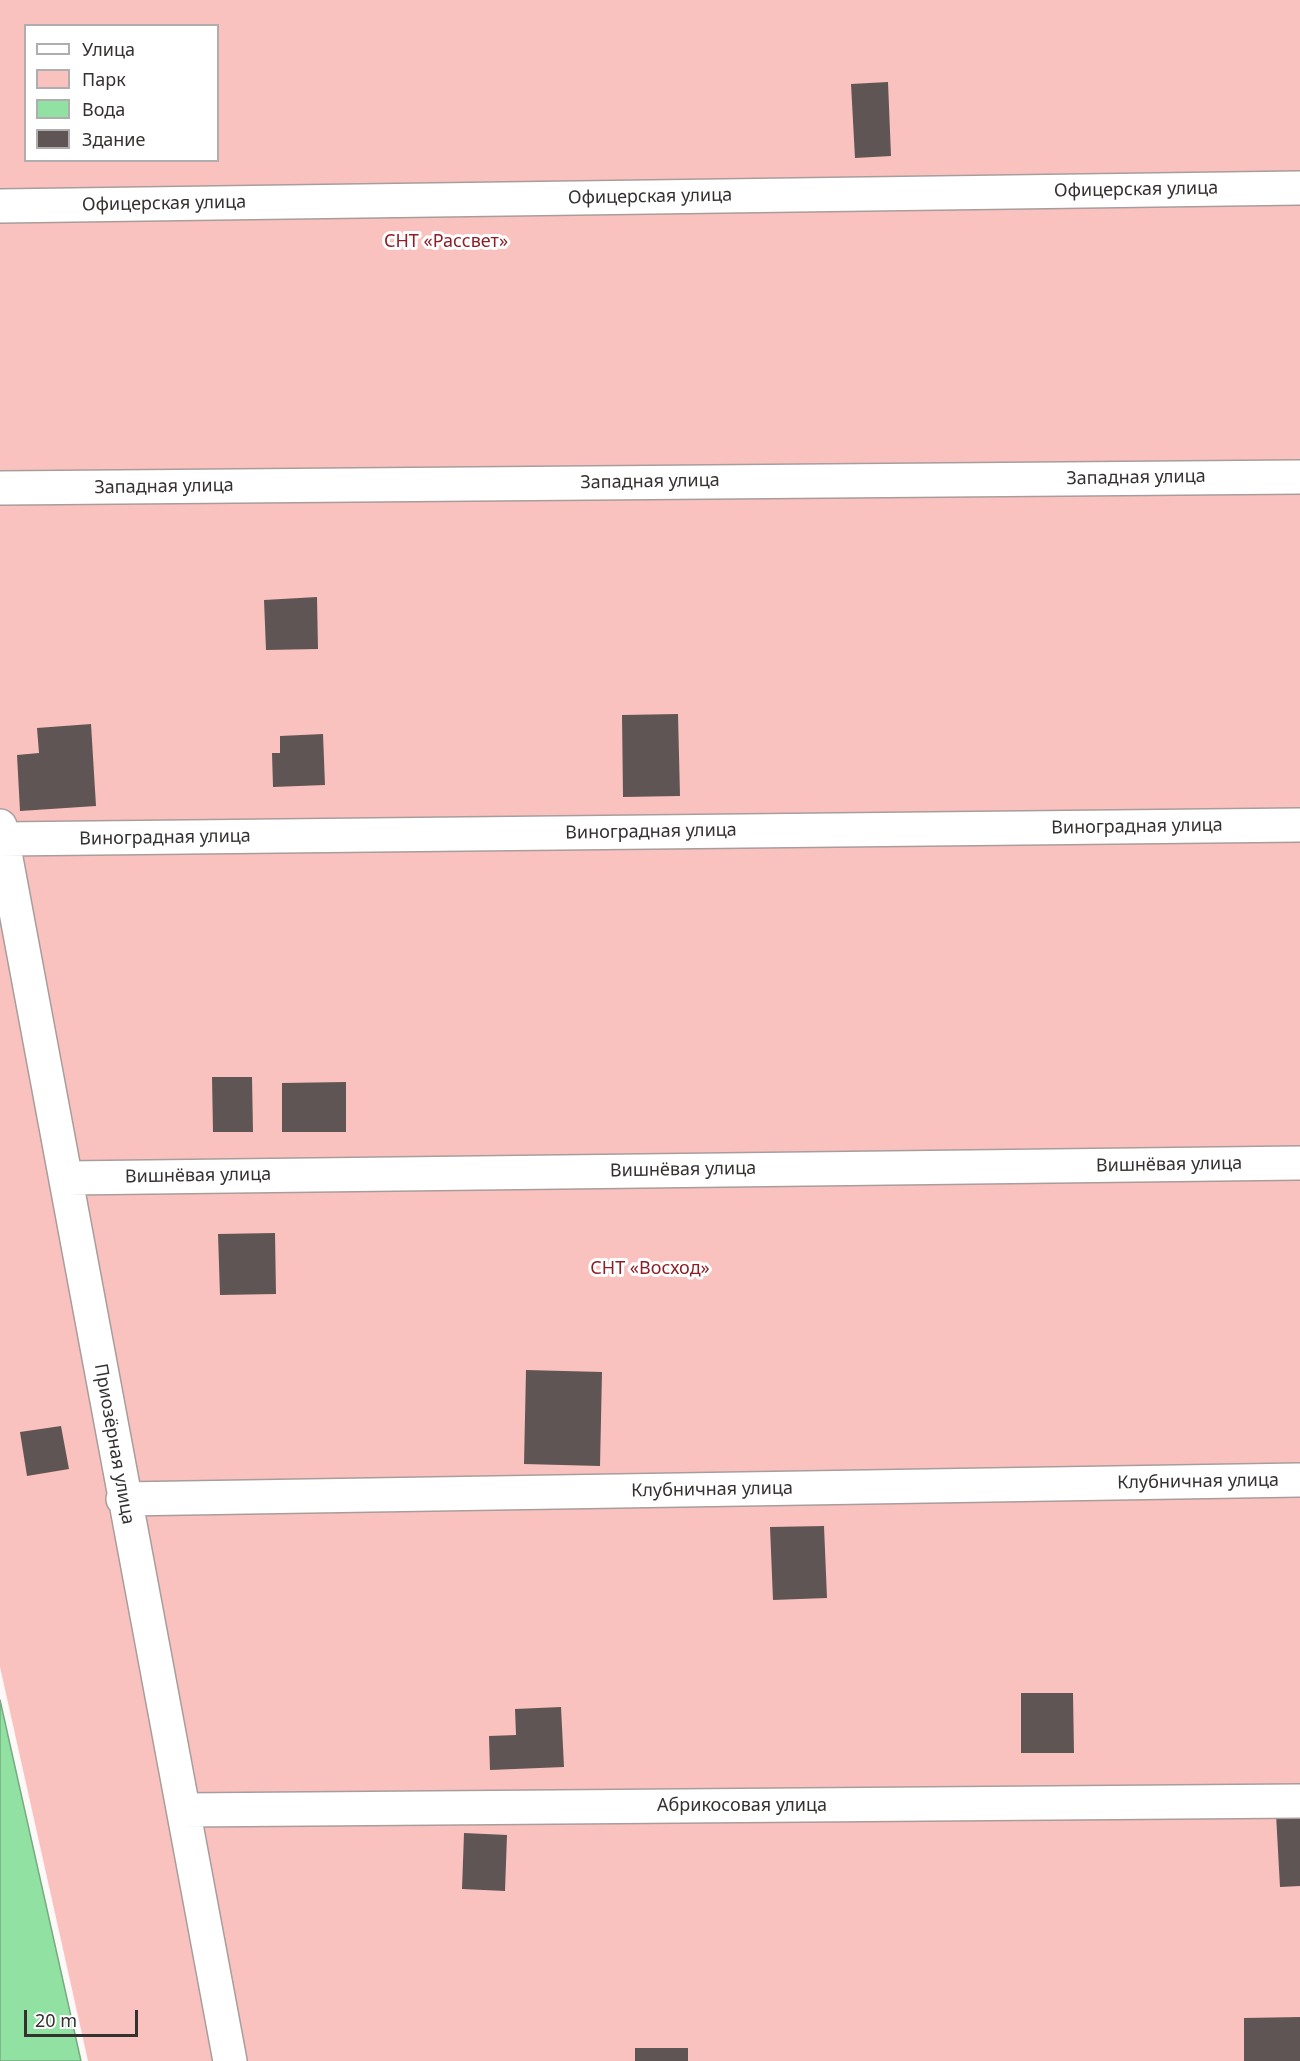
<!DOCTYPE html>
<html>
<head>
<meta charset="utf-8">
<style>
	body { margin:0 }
	#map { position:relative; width:1300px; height:2061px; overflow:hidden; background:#fef9f9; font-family:"Noto Sans",sans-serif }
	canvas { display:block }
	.legend { position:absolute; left:24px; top:24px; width:195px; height:138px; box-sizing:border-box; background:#fff; border:2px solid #afadad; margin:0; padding:8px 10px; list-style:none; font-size:18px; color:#363131 }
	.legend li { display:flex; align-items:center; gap:12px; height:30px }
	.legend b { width:30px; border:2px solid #afadad }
	.scale { position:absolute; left:24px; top:2010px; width:114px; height:27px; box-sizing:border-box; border:3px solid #363131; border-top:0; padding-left:8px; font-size:18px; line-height:21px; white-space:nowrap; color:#363131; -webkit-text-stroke:4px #fff; paint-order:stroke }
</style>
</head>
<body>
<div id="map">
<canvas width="1300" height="2061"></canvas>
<ul class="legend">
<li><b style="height:8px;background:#fff"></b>Улица</li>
<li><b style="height:16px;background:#fac2be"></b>Парк</li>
<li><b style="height:16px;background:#91e1a2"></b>Вода</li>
<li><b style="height:16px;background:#605555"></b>Здание</li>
</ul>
<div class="scale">20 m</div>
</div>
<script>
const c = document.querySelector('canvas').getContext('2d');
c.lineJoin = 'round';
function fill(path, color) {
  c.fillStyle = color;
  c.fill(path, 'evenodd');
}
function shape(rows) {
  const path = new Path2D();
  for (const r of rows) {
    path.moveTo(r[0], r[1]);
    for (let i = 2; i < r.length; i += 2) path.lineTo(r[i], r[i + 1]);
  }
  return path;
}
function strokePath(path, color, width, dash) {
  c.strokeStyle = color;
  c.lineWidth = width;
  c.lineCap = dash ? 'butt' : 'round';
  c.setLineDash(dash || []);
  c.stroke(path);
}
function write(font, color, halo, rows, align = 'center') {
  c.font = font + ' "Noto Sans",sans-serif';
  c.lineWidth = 6;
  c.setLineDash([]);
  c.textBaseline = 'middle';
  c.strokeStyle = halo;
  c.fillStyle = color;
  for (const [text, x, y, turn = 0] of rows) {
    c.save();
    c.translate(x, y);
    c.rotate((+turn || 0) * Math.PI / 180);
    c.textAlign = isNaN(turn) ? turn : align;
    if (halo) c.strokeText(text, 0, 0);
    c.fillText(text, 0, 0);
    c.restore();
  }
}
const green = shape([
	[0,0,1300,0,1300,2061,88,2061,0,1667],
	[26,26,218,26,218,160,26,160]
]);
const water = shape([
	[0,1700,81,2061,0,2061,0,1700]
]);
const building = shape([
	[888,82,891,156,855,158,851,84],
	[317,597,318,649,266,650,264,600],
	[678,714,680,796,623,797,622,715],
	[91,724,96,806,20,811,17,755,39,753,37,728],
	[323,734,325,785,273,787,272,753,280,753,280,736],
	[212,1077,252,1077,253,1132,213,1132],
	[346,1082,346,1132,282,1132,282,1083],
	[275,1233,276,1294,220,1295,218,1234],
	[526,1370,602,1372,600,1466,524,1464],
	[61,1426,69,1469,27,1476,20,1432],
	[824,1526,827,1598,773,1600,770,1527],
	[1021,1693,1073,1693,1074,1753,1021,1753],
	[561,1707,564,1767,490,1770,489,1736,516,1735,515,1709],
	[1300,1813,1300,1886,1280,1887,1276,1814],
	[464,1833,507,1835,505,1891,462,1889],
	[1300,2017,1300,2061,1244,2061,1244,2018],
	[635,2048,688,2048,688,2061,635,2061]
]);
const minor = shape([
	[0,206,1300,188],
	[0,488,1300,477],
	[0,826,230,2061],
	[2,839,1300,825],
	[67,1178,1300,1163],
	[123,1499,1300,1480],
	[184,1810,1300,1801]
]);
const streetNames = [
	["Офицерская улица",1136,190,-1],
	["Офицерская улица",650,197,-1],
	["Офицерская улица",164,204,-1],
	["Западная улица",1136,478,-1],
	["Западная улица",650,482,-1],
	["Западная улица",164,487,-1],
	["Виноградная улица",1137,827,-1],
	["Виноградная улица",651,832,-1],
	["Виноградная улица",165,838,-1],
	["Вишнёвая улица",1169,1165,-1],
	["Вишнёвая улица",683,1170,-1],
	["Вишнёвая улица",198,1176,-1],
	["Приозёрная улица",114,1444,80],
	["Клубничная улица",1198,1482,-1],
	["Клубничная улица",712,1490,-1],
	["Абрикосовая улица",742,1806]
];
const parkNames = [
	["СНТ «Рассвет»",446,242],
	["СНТ «Восход»",650,1269]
];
fill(green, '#fac2be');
fill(water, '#91e1a2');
strokePath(water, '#76ac80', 1.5);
fill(building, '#605555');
strokePath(minor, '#a89d9c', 36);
strokePath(minor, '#fff', 33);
write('18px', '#363131', '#fff', streetNames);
write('18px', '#8e1d25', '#fff', parkNames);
</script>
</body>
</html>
